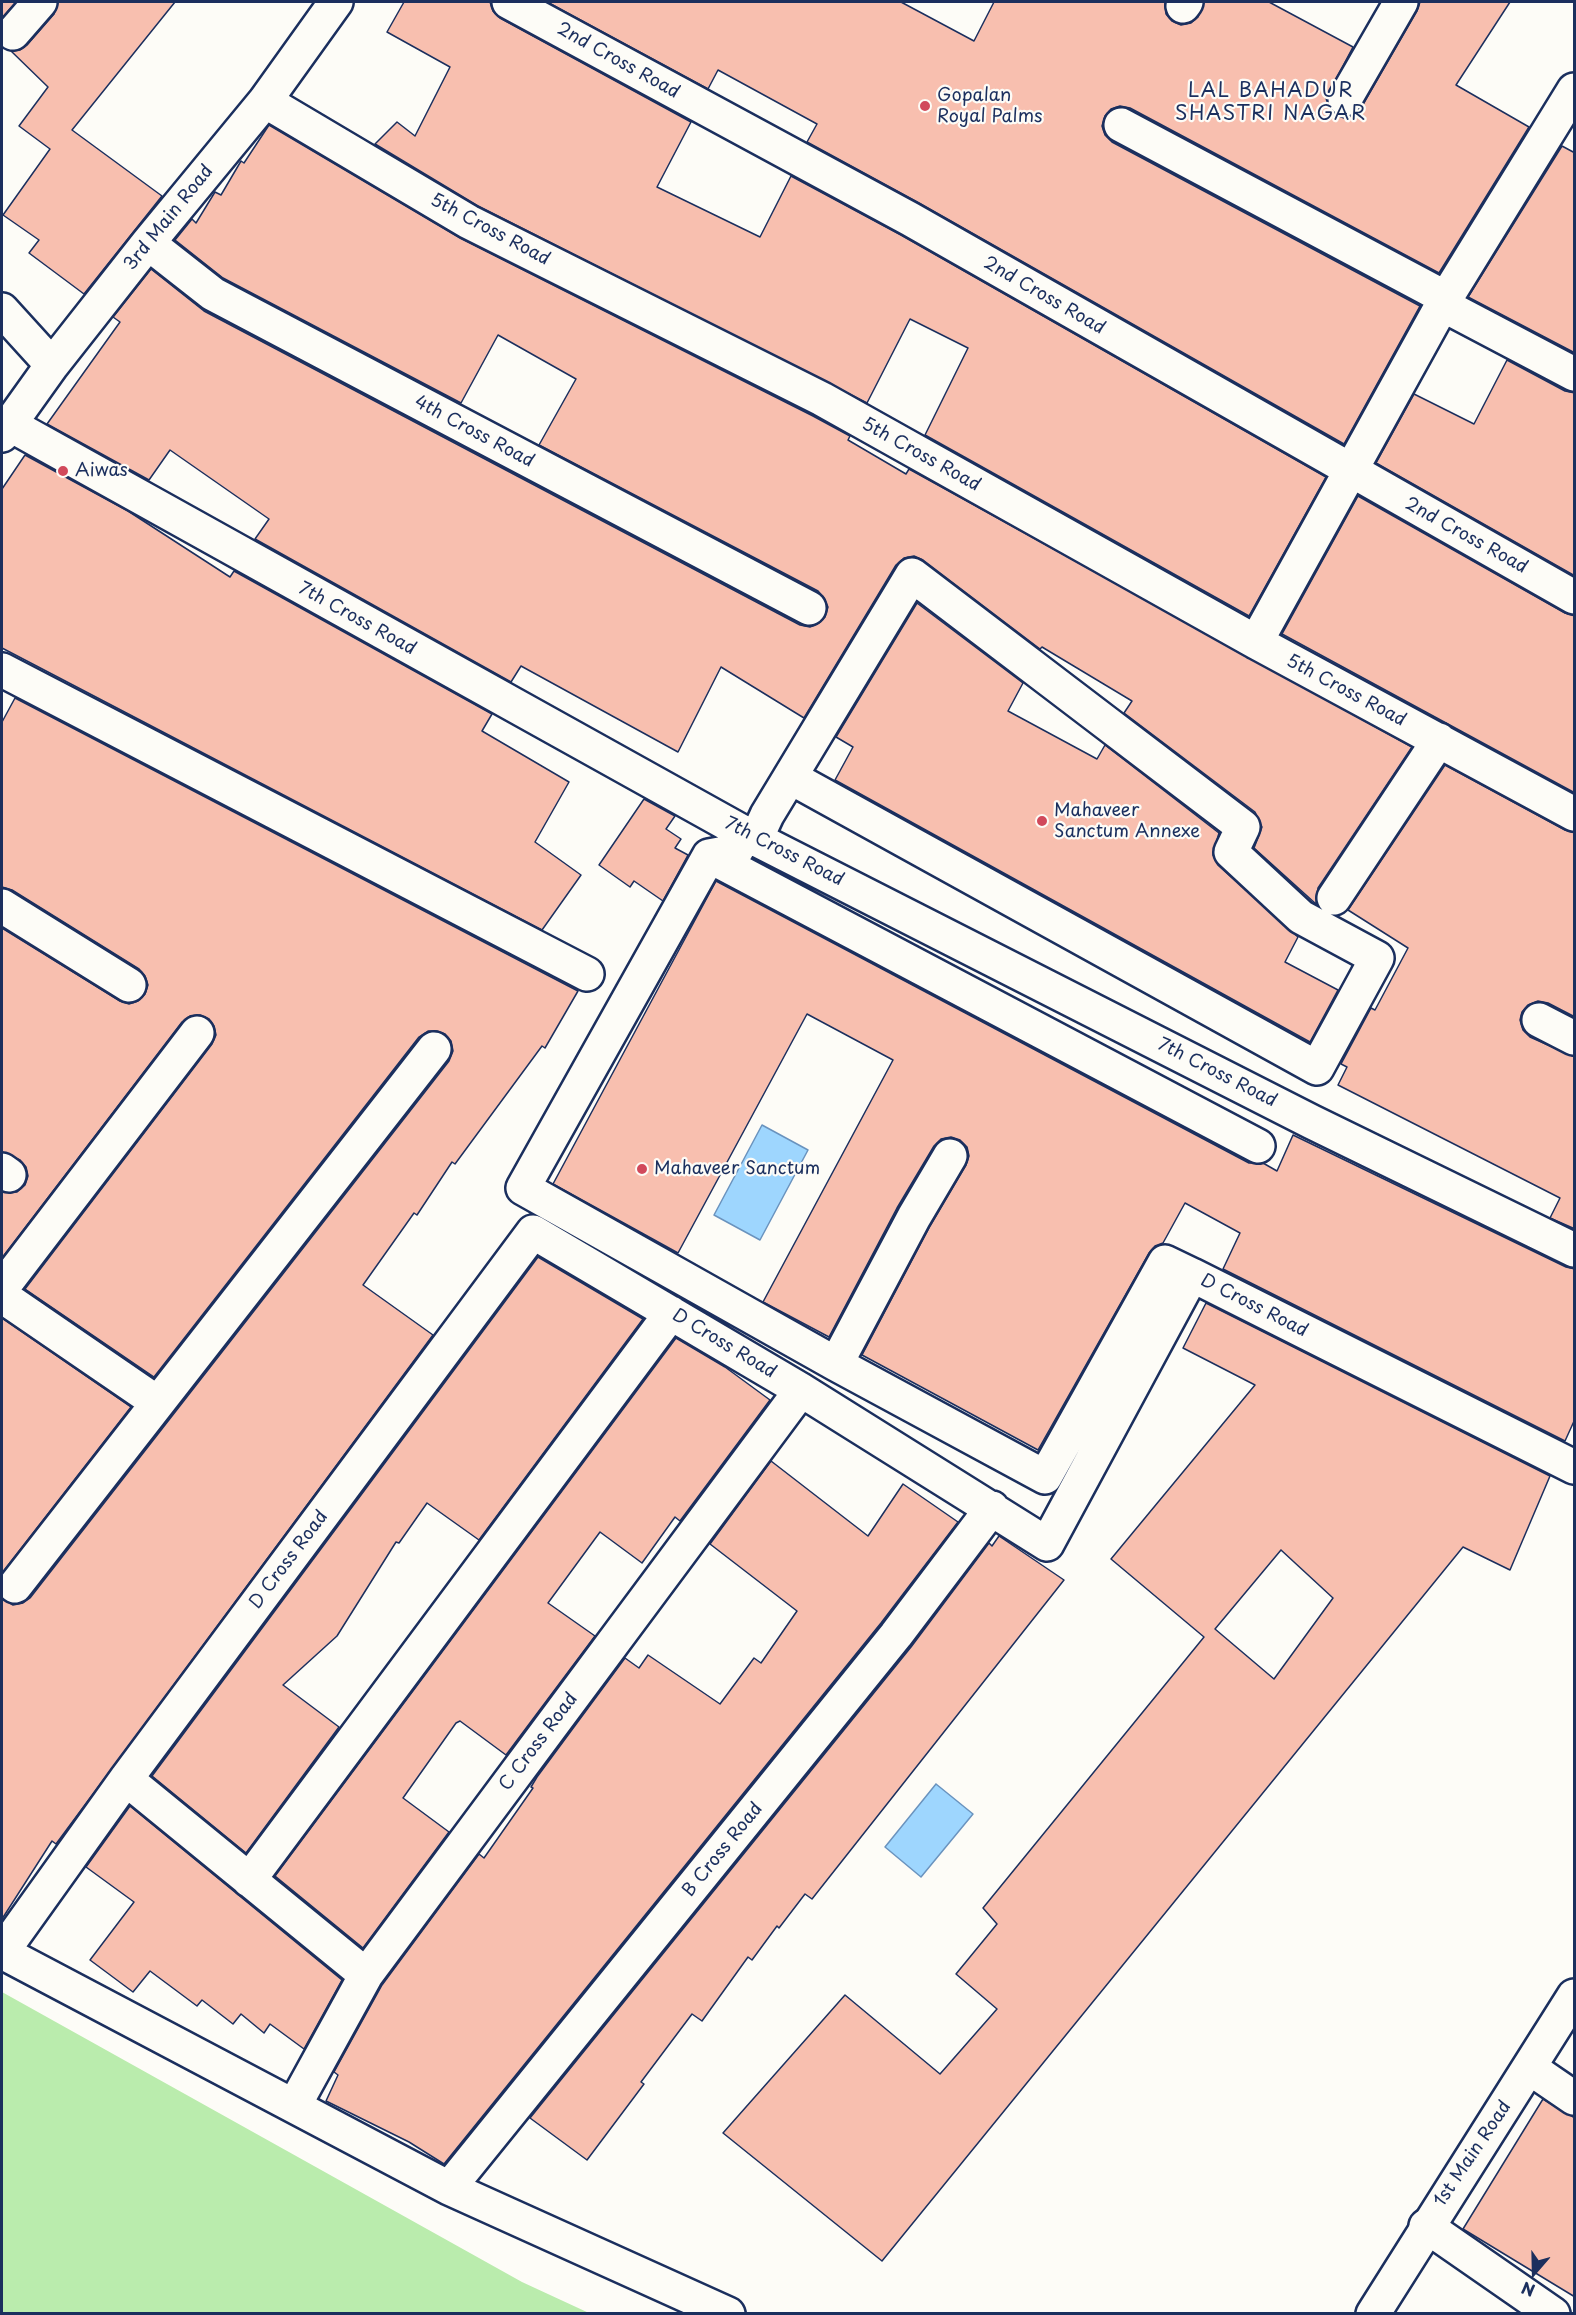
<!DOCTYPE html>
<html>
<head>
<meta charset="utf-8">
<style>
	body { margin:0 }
	#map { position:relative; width:1576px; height:2315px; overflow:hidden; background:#fdfcf7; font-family:"Playpen Sans",sans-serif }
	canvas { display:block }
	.frame { position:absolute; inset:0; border:3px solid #1b2f5e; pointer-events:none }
	.north { position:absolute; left:1504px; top:2243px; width:60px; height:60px; -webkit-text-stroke:4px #fdfcf7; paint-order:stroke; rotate:200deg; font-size:16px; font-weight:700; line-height:24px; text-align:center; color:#1b2f5e }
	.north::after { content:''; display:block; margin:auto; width:21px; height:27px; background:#1b2f5e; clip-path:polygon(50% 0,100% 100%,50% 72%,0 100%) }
</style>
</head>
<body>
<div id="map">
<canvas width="1576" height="2315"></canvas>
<div class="frame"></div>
<div class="north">N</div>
</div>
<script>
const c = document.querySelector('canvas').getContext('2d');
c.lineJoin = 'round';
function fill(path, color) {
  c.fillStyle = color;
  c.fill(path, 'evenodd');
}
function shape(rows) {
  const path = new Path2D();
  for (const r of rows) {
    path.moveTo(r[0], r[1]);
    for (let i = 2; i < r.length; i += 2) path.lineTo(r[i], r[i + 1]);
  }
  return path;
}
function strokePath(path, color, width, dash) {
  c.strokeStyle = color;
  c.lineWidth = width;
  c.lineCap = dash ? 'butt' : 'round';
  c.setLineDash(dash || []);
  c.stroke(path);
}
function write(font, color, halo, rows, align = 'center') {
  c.font = font + ' "Playpen Sans",sans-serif';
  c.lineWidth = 4.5;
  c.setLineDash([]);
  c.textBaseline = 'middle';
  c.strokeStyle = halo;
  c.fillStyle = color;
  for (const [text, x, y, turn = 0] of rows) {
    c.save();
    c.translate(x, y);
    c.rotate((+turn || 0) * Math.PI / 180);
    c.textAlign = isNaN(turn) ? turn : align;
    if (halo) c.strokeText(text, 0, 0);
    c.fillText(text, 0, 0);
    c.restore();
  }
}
const green = shape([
	[2,1992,522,2282,589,2313,2,2313]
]);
const water = shape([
	[762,1125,808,1150,760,1240,714,1215,762,1125],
	[936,1784,973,1814,921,1877,885,1847,936,1784]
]);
const building = shape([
	[2,2,16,2,2,18,2,2],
	[58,2,175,2,72,130,162,196,84,294,29,253,39,240,3,215,50,149,19,126,48,87,11,51,20,50,27,45,54,14,58,2],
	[404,2,490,2,493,11,500,18,691,122,657,187,760,237,791,176,901,235,1326,477,1249,616,925,435,968,348,910,319,867,403,478,206,375,144,397,122,415,136,450,67,387,32,404,2],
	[547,2,901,2,974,41,994,2,1165,2,1166,14,1172,21,1181,25,1191,23,1198,17,1204,2,1269,2,1353,47,1326,98,1329,109,1336,115,1344,118,1354,115,1361,108,1417,11,1420,2,1510,2,1456,85,1529,127,1439,273,1130,108,1120,106,1111,109,1105,116,1102,126,1105,135,1112,142,1420,306,1344,444,919,203,807,142,817,124,718,70,708,89,547,2],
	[269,125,460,238,813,416,850,436,848,440,906,474,909,469,1412,747,1318,888,1316,904,1254,848,1262,827,1255,812,1124,713,1132,701,1042,647,1040,649,923,560,914,556,904,558,896,565,804,718,721,667,678,752,521,666,511,682,255,539,269,519,170,450,149,480,47,424,120,322,113,317,151,269,204,311,800,625,810,627,819,623,825,617,828,607,824,598,818,591,539,445,576,379,498,335,461,403,223,278,175,240,192,219,196,223,215,192,221,195,241,161,244,163,269,125],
	[1562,146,1575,153,1575,353,1468,297,1562,146],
	[1507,360,1565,391,1575,393,1575,576,1376,463,1414,394,1474,424,1507,360],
	[25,455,128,511,230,577,234,571,492,714,482,731,569,782,535,842,581,875,542,930,2,648,2,489,25,455],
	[1358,496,1565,613,1575,616,1575,793,1282,634,1358,496],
	[917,603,1023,683,1008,711,1097,759,1105,745,1219,833,1213,855,1218,865,1298,937,1285,962,1338,990,1310,1042,835,780,853,747,836,737,917,603],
	[15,698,578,991,545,1048,542,1046,455,1164,452,1162,417,1215,414,1213,363,1285,433,1335,56,1844,52,1841,2,1919,2,1598,13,1605,23,1603,30,1598,449,1061,453,1051,451,1041,445,1034,437,1031,428,1031,419,1037,154,1377,25,1289,212,1044,216,1035,214,1026,209,1019,200,1015,190,1016,182,1022,2,1258,2,1192,17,1192,25,1185,28,1176,26,1167,20,1160,2,1152,2,928,120,1001,129,1004,138,1001,145,994,148,985,145,976,139,969,12,890,2,887,2,722,15,698],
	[1445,765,1565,830,1575,833,1575,1017,1548,1003,1538,1001,1528,1005,1522,1012,1520,1020,1523,1030,1530,1037,1575,1057,1575,1229,1550,1218,1560,1198,1338,1085,1347,1067,1341,1064,1371,1008,1375,1010,1408,948,1348,910,1445,765],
	[644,799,675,816,666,829,681,839,675,848,688,855,663,901,634,881,630,887,599,865,644,799],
	[716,881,1249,1163,1263,1163,1277,1171,1293,1135,1566,1267,1575,1269,1575,1419,1565,1441,1223,1269,1240,1233,1185,1203,1163,1243,1155,1246,1149,1253,1038,1450,862,1355,930,1226,966,1165,969,1156,967,1147,960,1140,951,1137,941,1139,934,1146,897,1208,829,1337,763,1302,893,1060,807,1014,678,1253,553,1184,716,881],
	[538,1257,643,1319,479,1540,427,1503,399,1543,396,1542,337,1636,283,1685,339,1727,246,1853,152,1776,538,1257],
	[1206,1303,1550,1476,1510,1570,1463,1547,882,2261,723,2133,845,1995,940,2074,997,2009,956,1974,997,1924,983,1908,1204,1637,1111,1559,1255,1385,1183,1348,1206,1303],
	[1281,1550,1333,1598,1274,1679,1215,1629,1281,1550],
	[2,1318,131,1407,2,1573,2,1318],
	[676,1338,725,1367,770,1400,680,1521,675,1517,642,1563,600,1532,548,1603,595,1636,506,1755,460,1721,456,1723,403,1798,449,1832,363,1948,275,1876,676,1338],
	[771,1461,868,1536,903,1484,958,1522,881,1623,444,2164,409,2142,326,2101,338,2075,334,2072,382,1985,479,1854,484,1858,533,1788,531,1787,537,1777,625,1658,639,1668,648,1655,720,1704,754,1658,761,1663,797,1611,710,1544,771,1461],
	[999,1536,1064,1580,812,1899,805,1894,779,1928,777,1926,752,1960,748,1957,702,2021,692,2014,641,2082,644,2084,587,2160,530,2118,911,1647,989,1543,992,1546,999,1536],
	[130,1806,342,1980,304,2049,270,2024,264,2033,241,2014,233,2024,202,2000,197,2006,150,1971,133,1992,90,1960,134,1902,86,1867,130,1806],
	[1543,2099,1575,2118,1575,2297,1463,2229,1543,2099]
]);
const minor = shape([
	[509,2,910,219,1574,597],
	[1183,6,1186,2],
	[13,33,40,2],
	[1345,99,1401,2],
	[265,101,469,222,822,399,1256,642,1574,814],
	[1121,125,1446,298],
	[148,243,213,294,809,608],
	[1443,305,1574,374],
	[2,310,52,365],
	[9,424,746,834,1312,1122,1574,1250],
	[2,435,52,365,148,243,265,101,336,2],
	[1256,642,1446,298,1574,90],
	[2,670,587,974],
	[746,834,736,851,709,856,523,1188,836,1364,1045,1477,1165,1262,1192,1275],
	[756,839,767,815,790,777,912,575,1243,827,1231,852,1301,917,1377,958,1317,1068,790,777],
	[709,856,1258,1146],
	[1334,898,1439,740],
	[2,906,129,985],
	[1539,1020,1574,1038],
	[2,1170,9,1175],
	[2,1288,197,1033],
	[2,1296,158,1403],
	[836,1364,914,1217,950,1156],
	[15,1586,434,1049],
	[126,1779,366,1975],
	[249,1880,671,1313],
	[3,1951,126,1779,533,1232,801,1390,1047,1544,1192,1275,1574,1467],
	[2,1952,449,2188,728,2314],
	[1530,2068,1574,2098],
	[294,2106,366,1975,801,1390],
	[449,2188,896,1635,992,1508],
	[1426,2226,1553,2314]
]);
const tertiary = shape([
	[1373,2314,1574,1996]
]);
const markers = [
	[925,106,6,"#d1495b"],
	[63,471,6,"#d1495b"],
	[1042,821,6,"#d1495b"],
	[642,1169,6,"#d1495b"]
];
const streetNames = [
	["2nd Cross Road",618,61,29],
	["3rd Main Road",169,218,-51],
	["5th Cross Road",490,230,28],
	["2nd Cross Road",1044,296,30],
	["4th Cross Road",474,432,28],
	["5th Cross Road",921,455,29],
	["2nd Cross Road",1466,536,29],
	["7th Cross Road",357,619,29],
	["5th Cross Road",1346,691,28],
	["7th Cross Road",784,852,27],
	["7th Cross Road",1217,1073,27],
	["D Cross Road",1254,1306,27],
	["D Cross Road",724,1344,31],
	["D Cross Road",289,1560,-53],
	["C Cross Road",539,1742,-53],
	["B Cross Road",723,1850,-51],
	["1st Main Road",1473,2154,-56]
];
const poiNames = [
	["Gopalan",937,96],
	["Royal Palms",937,117],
	["Aiwas",75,471],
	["Mahaveer",1054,811],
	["Sanctum Annexe",1054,832],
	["Mahaveer Sanctum",654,1169]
];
const neighbourhoodNames = [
	["LAL BAHADUR",1271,91],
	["SHASTRI NAGAR",1271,114]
];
fill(green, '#baecad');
fill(water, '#9ed6fe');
strokePath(water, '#6a93be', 1.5);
fill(building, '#f8bfaf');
strokePath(building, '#1b2f5e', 1.5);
strokePath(minor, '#1b2f5e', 38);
strokePath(tertiary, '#1b2f5e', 38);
strokePath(minor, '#fdfcf7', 33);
strokePath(tertiary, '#fdfcf7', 33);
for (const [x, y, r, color] of markers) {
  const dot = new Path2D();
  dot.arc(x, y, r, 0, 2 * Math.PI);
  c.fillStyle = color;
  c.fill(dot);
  strokePath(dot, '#fdfcf7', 2);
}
write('18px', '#1b2f5e', '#fdfcf7', streetNames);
write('18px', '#1b2f5e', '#fdfcf7', poiNames, 'left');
c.letterSpacing = '1.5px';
write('20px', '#1b2f5e', '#fdfcf7', neighbourhoodNames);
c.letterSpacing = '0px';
</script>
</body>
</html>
